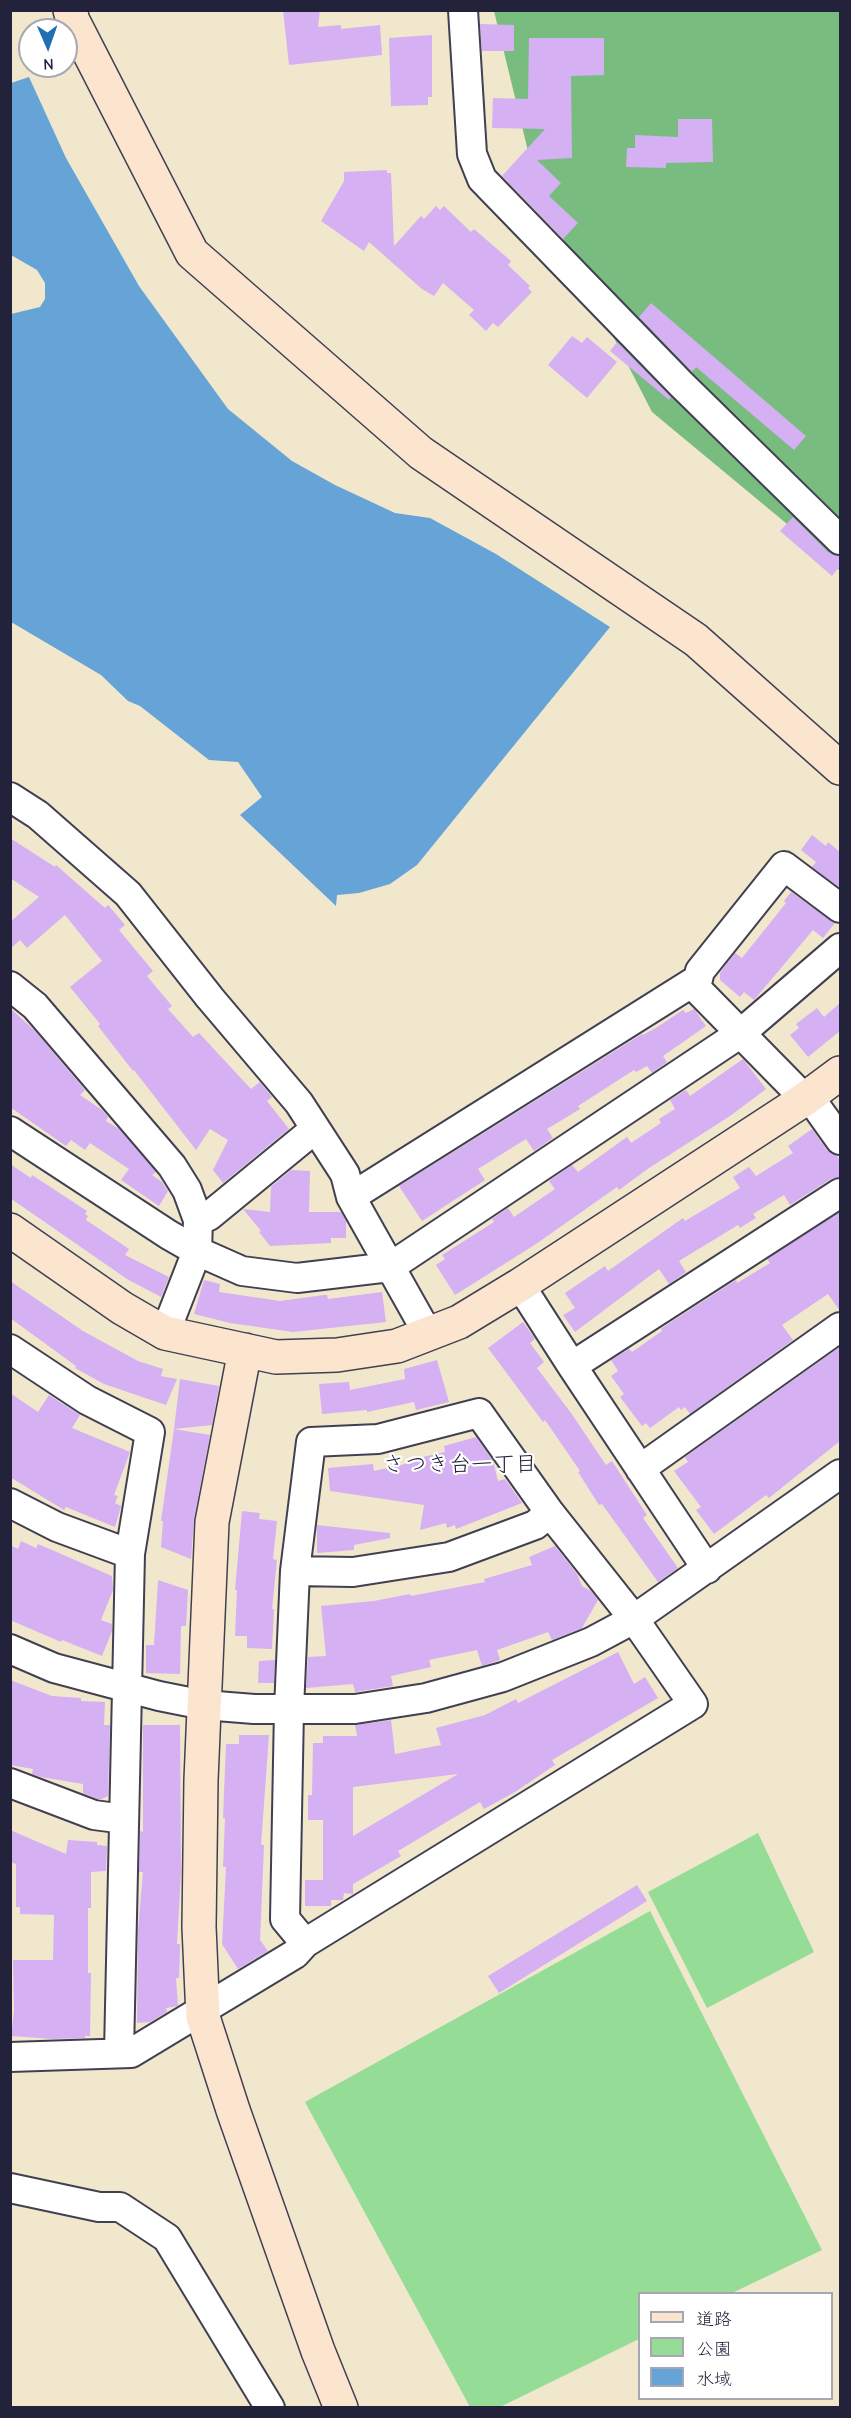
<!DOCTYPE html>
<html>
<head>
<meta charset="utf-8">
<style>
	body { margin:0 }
	#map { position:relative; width:851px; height:2418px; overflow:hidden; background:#f1e7cd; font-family:"Comic Neue","Klee One",sans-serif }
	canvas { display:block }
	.frame { position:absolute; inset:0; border:12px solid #22223b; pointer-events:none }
	.legend { position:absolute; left:638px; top:2292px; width:195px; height:108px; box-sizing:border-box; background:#fff; border:2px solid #a7a7b1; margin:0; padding:8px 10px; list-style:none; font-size:18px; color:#22223b }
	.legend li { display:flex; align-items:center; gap:12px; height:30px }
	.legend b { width:30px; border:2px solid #a7a7b1 }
	.north { position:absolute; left:18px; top:18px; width:60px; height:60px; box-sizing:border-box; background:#fff; border:2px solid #a7a7b1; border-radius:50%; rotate:178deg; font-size:16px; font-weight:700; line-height:24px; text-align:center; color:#22223b }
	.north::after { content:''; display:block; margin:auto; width:21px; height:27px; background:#1f6fb2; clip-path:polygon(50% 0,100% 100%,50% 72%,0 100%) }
</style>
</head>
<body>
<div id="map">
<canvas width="851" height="2418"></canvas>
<div class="frame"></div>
<ul class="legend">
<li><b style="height:8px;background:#fce5cf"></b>道路</li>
<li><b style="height:16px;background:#95dc97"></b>公園</li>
<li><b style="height:16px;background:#66a3d7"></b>水域</li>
</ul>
<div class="north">N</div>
</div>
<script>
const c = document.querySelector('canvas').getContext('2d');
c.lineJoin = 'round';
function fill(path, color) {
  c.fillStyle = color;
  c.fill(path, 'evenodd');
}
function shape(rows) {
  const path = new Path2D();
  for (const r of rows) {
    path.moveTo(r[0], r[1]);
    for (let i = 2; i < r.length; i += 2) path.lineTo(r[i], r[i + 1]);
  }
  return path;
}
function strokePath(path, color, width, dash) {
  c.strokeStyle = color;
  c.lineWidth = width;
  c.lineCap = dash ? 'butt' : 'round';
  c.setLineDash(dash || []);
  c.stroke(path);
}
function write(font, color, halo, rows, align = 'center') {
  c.font = font + ' "Comic Neue","Klee One",sans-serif';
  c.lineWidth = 4.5;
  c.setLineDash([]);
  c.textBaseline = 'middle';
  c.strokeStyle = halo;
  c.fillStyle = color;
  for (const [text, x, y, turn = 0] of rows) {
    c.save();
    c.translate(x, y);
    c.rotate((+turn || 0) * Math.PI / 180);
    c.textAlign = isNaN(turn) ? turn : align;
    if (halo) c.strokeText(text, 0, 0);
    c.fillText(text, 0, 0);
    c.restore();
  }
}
const green = shape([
	[758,1833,814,1952,707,2008,648,1892],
	[650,1911,822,2250,732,2293,640,2294,639,2339,500,2407,470,2407,305,2102]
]);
const forest = shape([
	[494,11,840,11,840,571,828,558,652,412,537,188]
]);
const water = shape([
	[29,77,66,158,139,286,228,409,292,461,335,485,395,513,430,518,496,554,610,627,417,865,390,884,359,893,337,895,336,906,240,815,262,797,238,762,209,760,140,706,128,701,101,675,11,622,11,314,40,307,45,299,45,283,37,270,11,255,11,83]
]);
const building = shape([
	[283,10,320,10,318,27,341,25,341,29,380,25,382,55,289,65],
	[480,24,514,25,514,51,482,51],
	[432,35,432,97,428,97,428,105,391,106,389,38],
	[529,38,604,38,604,75,571,76,572,158,537,160,561,183,549,196,578,223,563,239,502,176,545,129,492,128,493,98,528,99],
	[678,119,712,119,713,162,666,163,666,168,626,167,627,148,635,148,635,135,678,137],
	[387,170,387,173,391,173,394,246,421,216,424,219,436,206,440,210,444,206,471,232,474,229,511,261,508,265,530,286,528,288,532,292,498,327,493,323,486,331,469,315,474,310,443,283,434,296,422,289,369,242,364,251,321,221,344,181,344,172],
	[651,303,806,436,794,450,696,367,692,372,639,317],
	[572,336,582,343,587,337,617,362,587,398,548,365],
	[617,342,671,397,669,400,610,351],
	[793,517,828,552,840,556,840,566,832,576,780,531],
	[812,835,826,846,828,842,840,852,840,888,812,867,816,862,801,850],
	[10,838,55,867,56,865,105,908,108,905,125,925,119,930,153,971,147,976,172,1006,168,1009,193,1037,199,1033,251,1089,260,1082,272,1097,267,1101,289,1129,223,1183,213,1170,228,1140,210,1129,196,1150,134,1070,133,1071,98,1026,100,1024,70,987,102,961,65,915,27,948,20,940,10,949,10,922,39,897,10,878],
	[791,892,835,923,823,938,813,930,754,1000,744,992,740,997,720,980,720,973,735,953,742,958,786,903,784,901],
	[840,1003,840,1031,808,1057,790,1035,799,1028,796,1024,817,1008,824,1017],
	[10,1008,34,1030,85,1090,80,1095,102,1110,108,1117,106,1121,119,1129,156,1172,152,1175,162,1182,168,1191,159,1206,121,1180,129,1169,90,1143,85,1150,71,1140,66,1146,10,1107],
	[694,1009,706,1026,663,1056,667,1062,652,1073,647,1066,636,1072,634,1070,578,1106,580,1109,547,1129,553,1138,534,1151,526,1139,478,1169,485,1180,422,1221,399,1186,642,1034,643,1035,659,1026,683,1010,686,1013],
	[743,1059,766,1089,730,1116,649,1168,619,1190,617,1187,536,1244,455,1295,436,1265,445,1259,442,1255,494,1222,492,1219,508,1208,514,1217,555,1189,549,1181,572,1165,578,1172,627,1137,631,1143,661,1123,659,1119,675,1109,670,1100,686,1090,690,1096],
	[812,1129,827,1150,837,1156,840,1161,840,1177,831,1179,790,1205,784,1195,753,1214,756,1218,740,1228,738,1225,679,1261,686,1272,669,1284,659,1269,575,1332,563,1315,575,1308,565,1293,605,1266,608,1271,683,1218,685,1221,740,1188,733,1177,749,1167,756,1176,793,1153,788,1146],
	[10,1164,31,1178,32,1175,87,1211,85,1214,88,1216,86,1220,129,1249,125,1255,169,1277,161,1297,127,1279,10,1198],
	[291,1170,310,1171,309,1212,341,1212,346,1221,346,1238,331,1238,331,1243,270,1246,259,1232,261,1231,243,1209,270,1212,271,1187],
	[840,1212,840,1311,828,1294,782,1325,793,1340,690,1414,685,1407,681,1410,679,1407,650,1428,646,1423,642,1426,620,1397,624,1394,611,1376,618,1371,611,1360,629,1349,632,1352,662,1331,661,1329,668,1324,736,1280,737,1283,770,1263,767,1259],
	[204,1280,220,1284,219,1292,280,1301,324,1295,327,1295,328,1299,382,1292,386,1322,293,1332,230,1323,194,1314],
	[10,1281,83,1331,138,1361,163,1369,161,1376,177,1379,166,1405,104,1384,75,1368,76,1366,10,1318],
	[523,1322,535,1339,530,1343,544,1362,537,1368,571,1413,606,1465,612,1461,647,1515,643,1518,678,1568,658,1582,602,1504,599,1505,578,1472,580,1471,545,1420,543,1422,488,1348],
	[840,1347,840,1441,769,1498,766,1495,714,1534,696,1510,701,1507,674,1471,688,1462,685,1457],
	[437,1360,449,1402,416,1410,414,1402,367,1412,367,1410,322,1414,319,1384,349,1382,350,1390,405,1379,404,1369],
	[180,1379,219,1386,212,1425,174,1429],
	[10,1393,38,1412,49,1395,80,1415,72,1428,130,1452,114,1495,118,1496,115,1503,121,1506,115,1527,66,1507,64,1510,10,1477],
	[174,1429,210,1435,194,1519,191,1559,161,1547,163,1521,161,1521],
	[476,1437,493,1461,498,1481,505,1479,522,1503,456,1529,455,1525,447,1528,446,1523,420,1530,424,1505,330,1491,328,1468,373,1464,374,1471,418,1461,418,1458,445,1452,444,1446],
	[242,1511,260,1513,259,1519,277,1521,273,1559,277,1560,272,1609,274,1609,272,1649,247,1648,247,1636,235,1636,237,1590,235,1590],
	[317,1525,390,1533,390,1538,354,1545,354,1550,317,1553],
	[21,1541,36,1548,38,1544,112,1576,113,1590,101,1620,112,1624,112,1631,102,1656,62,1640,61,1642,10,1620,10,1545,18,1549],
	[555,1546,577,1574,582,1586,591,1591,598,1600,582,1628,552,1640,548,1632,497,1650,500,1660,482,1666,477,1650,429,1660,431,1667,391,1676,393,1686,355,1692,353,1684,306,1688,308,1657,326,1656,321,1606,374,1601,410,1594,411,1596,485,1582,484,1579,532,1565,529,1557],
	[158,1580,188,1590,186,1626,181,1626,180,1674,146,1673,146,1645,154,1645],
	[618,1652,634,1684,645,1677,658,1698,552,1760,555,1765,515,1792,484,1809,480,1802,398,1851,401,1856,353,1884,353,1894,344,1893,343,1900,331,1900,331,1906,305,1906,305,1880,323,1880,323,1820,308,1820,308,1795,312,1795,313,1743,323,1743,323,1736,357,1736,355,1725,391,1720,395,1754,441,1745,436,1728,485,1715,516,1699,518,1703],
	[458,1774,353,1836,353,1787],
	[275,1660,274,1683,258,1683,259,1661],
	[10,1680,52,1696,81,1698,81,1701,105,1702,104,1725,110,1725,108,1796,102,1799,98,1799,83,1793,83,1784,41,1777,32,1774,33,1769,10,1765],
	[143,1725,180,1725,181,1871,177,1944,180,1944,180,1949,179,1978,176,1978,178,2006,166,2008,167,2012,150,2022,137,2023,138,1930,143,1872,139,1872,140,1831,143,1832],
	[239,1735,269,1735,261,1845,264,1845,260,1940,268,1951,238,1969,222,1944,226,1867,223,1867,225,1818,223,1818,226,1744,239,1744],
	[10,1830,66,1854,68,1840,97,1842,97,1845,107,1846,106,1871,91,1872,91,1908,88,1908,88,1973,91,1973,90,2036,85,2036,85,2038,53,2039,11,2036,14,2011,13,1960,53,1960,54,1915,20,1914,20,1907,16,1907,16,1864,10,1862],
	[637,1885,647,1901,499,1993,488,1976]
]);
const street = shape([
	[463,10,472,154,482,179,681,384,840,540],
	[10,797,38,815,128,894,210,998,299,1103,345,1174,351,1197,428,1334],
	[10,986,35,1006,172,1166,187,1190,198,1220,197,1251,165,1333],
	[808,1095,840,1140],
	[805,1099,696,988,698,979,700,971,784,866,840,908],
	[10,1131,169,1235,197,1251,242,1271,297,1278,390,1267,741,1033,840,948],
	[351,1197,698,979],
	[198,1220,209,1216,315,1129],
	[520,1285,572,1366,707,1569],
	[10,1349,87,1400,150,1432,130,1554,119,2052],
	[572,1366,840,1193],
	[479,1413,550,1513,634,1619,693,1704,305,1943,285,1919,289,1709,295,1571,311,1442,378,1439,479,1413],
	[640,1469,840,1327],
	[10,1503,57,1527,130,1554],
	[295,1571,353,1572,449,1557,535,1525,550,1513],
	[10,1649,54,1668,159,1696,204,1705,254,1709,355,1709,426,1698,503,1677,591,1642,634,1619,840,1474],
	[10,1783,94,1815,124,1819],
	[10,2057,131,2053,295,1954,305,1943],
	[10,2188,99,2207,120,2207,167,2238,270,2408]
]);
const secondary = shape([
	[70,10,73,21,192,253,421,453,696,640,840,768],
	[10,1230,122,1308,165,1333,276,1357,337,1355,397,1346,459,1322,520,1285,805,1099,840,1073],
	[245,1350,212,1522,201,1780,199,1927,203,2017,233,2110,318,2351,341,2408]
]);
const neighbourhoodNames = [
	["さつき台一丁目",460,1465]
];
fill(green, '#95dc97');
fill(forest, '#78bc80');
fill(water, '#66a3d7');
fill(building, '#d5b0f2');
strokePath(street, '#414051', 32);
strokePath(secondary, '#414051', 36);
strokePath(street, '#fff', 28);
strokePath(secondary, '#fce5cf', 33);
write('22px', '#22223b', '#fff', neighbourhoodNames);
</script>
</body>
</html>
